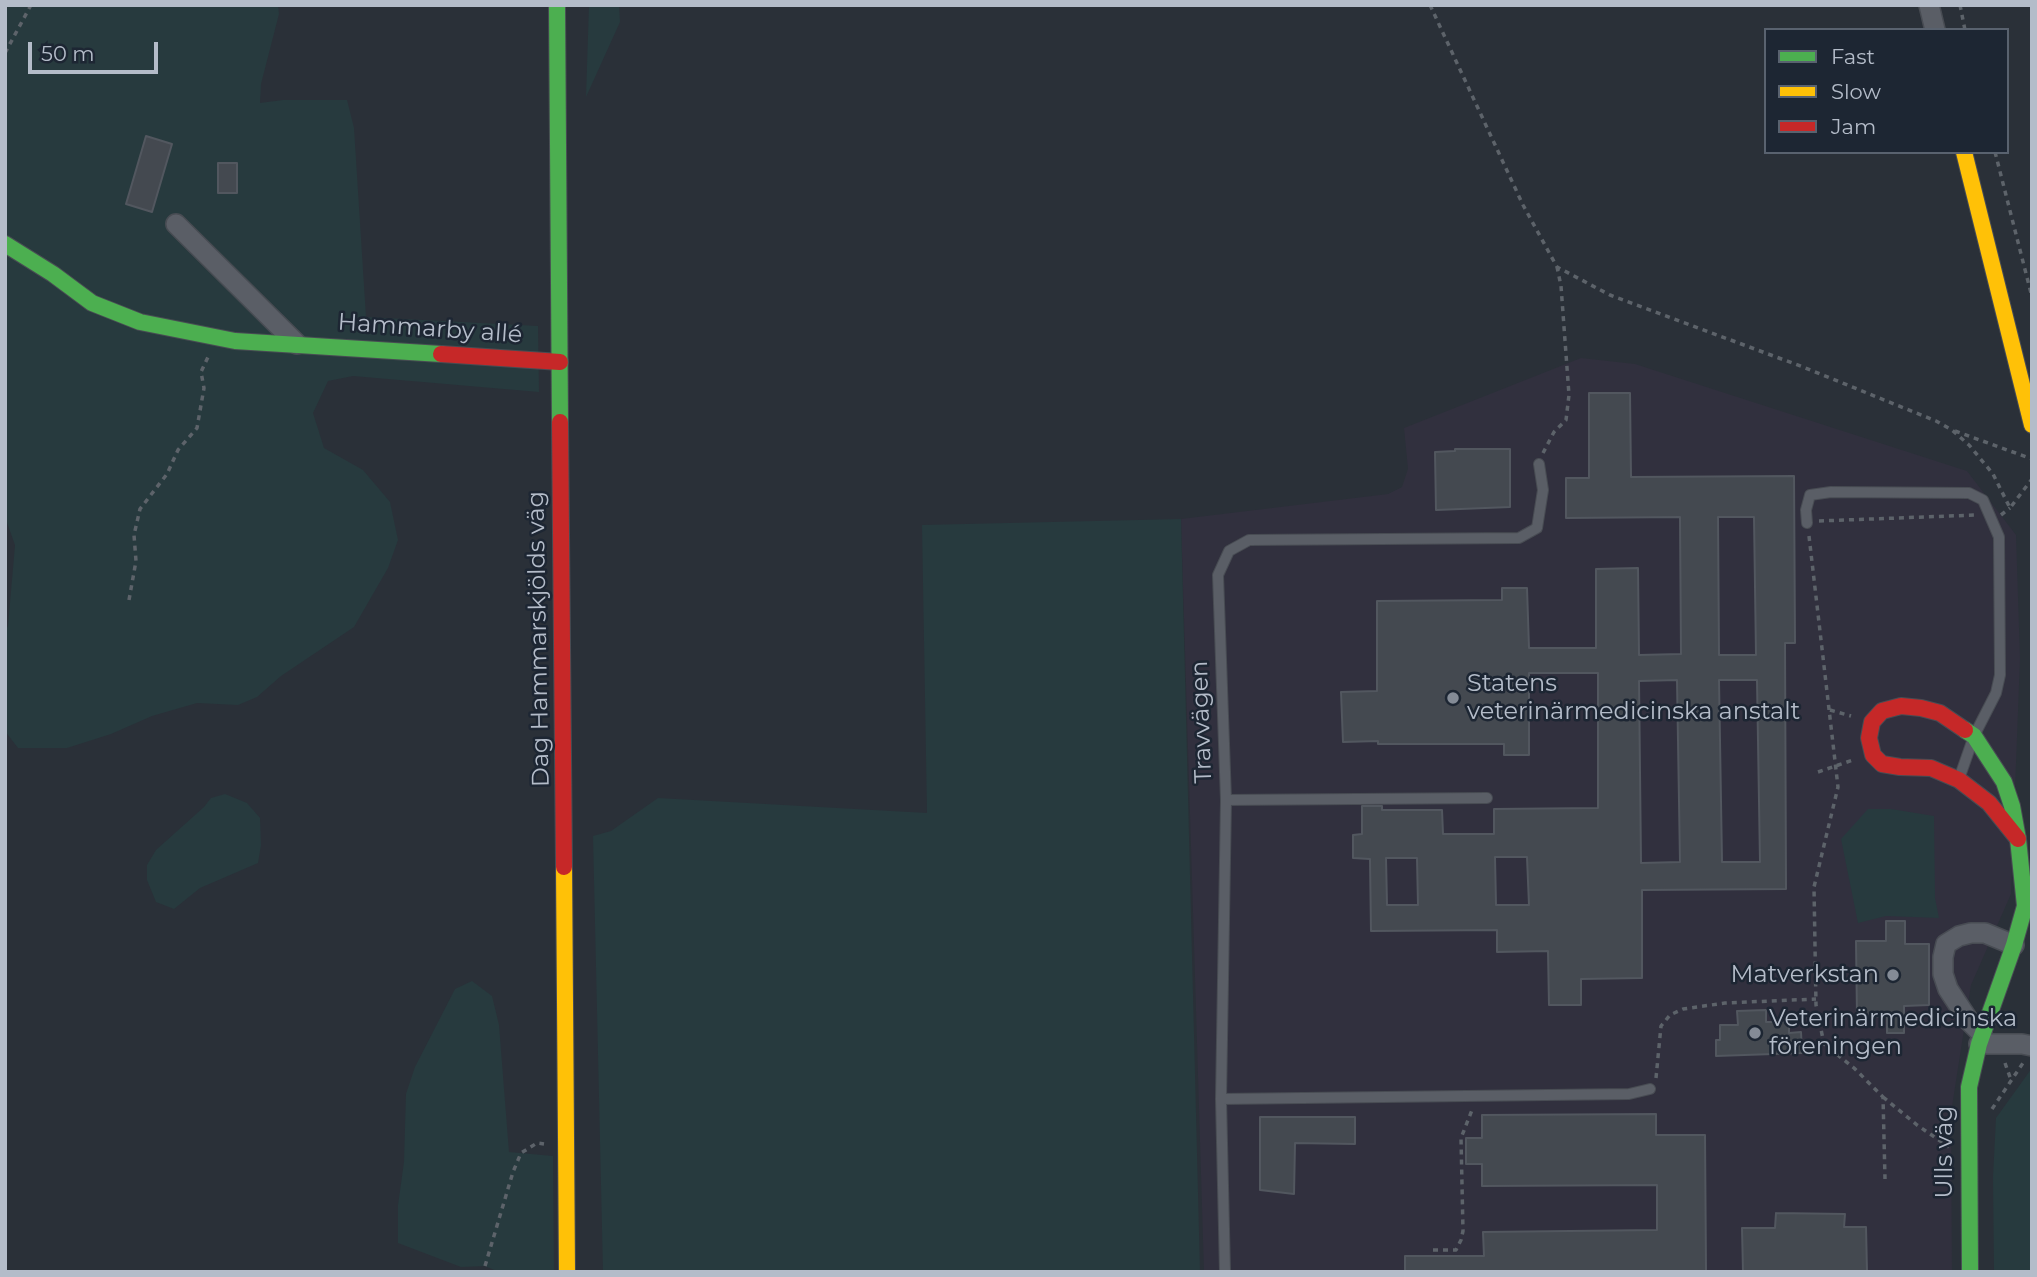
<!DOCTYPE html>
<html>
<head>
<meta charset="utf-8">
<style>
	body { margin:0 }
	#map { position:relative; width:2037px; height:1277px; overflow:hidden; background:#2a3038; font-family:Montserrat,sans-serif }
	canvas { display:block }
	.frame { position:absolute; inset:0; border:7px solid #b4bcc9; pointer-events:none }
	.legend { position:absolute; left:1764px; top:28px; width:245px; height:126px; box-sizing:border-box; background:#1d2633; border:2px solid #59626f; margin:0; padding:9px 12px; list-style:none; font-size:21px; color:#b4bcc9 }
	.legend li { display:flex; align-items:center; gap:14px; height:35px }
	.legend b { width:35px; border:2px solid #59626f }
	.scale { position:absolute; left:28px; top:42px; width:130px; height:32px; box-sizing:border-box; border:4px solid #b4bcc9; border-top:0; padding-left:9px; font-size:21px; line-height:24px; white-space:nowrap; color:#b4bcc9; -webkit-text-stroke:5px #1d2633; paint-order:stroke }
</style>
</head>
<body>
<div id="map">
<canvas width="2037" height="1277"></canvas>
<div class="frame"></div>
<ul class="legend">
<li><b style="height:9px;background:#4caf50"></b>Fast</li>
<li><b style="height:9px;background:#ffc107"></b>Slow</li>
<li><b style="height:9px;background:#c62828"></b>Jam</li>
</ul>
<div class="scale">50 m</div>
</div>
<script>
const c = document.querySelector('canvas').getContext('2d');
c.lineJoin = 'round';
function fill(path, color) {
  c.fillStyle = color;
  c.fill(path, 'evenodd');
}
function shape(rows) {
  const path = new Path2D();
  for (const r of rows) {
    path.moveTo(r[0], r[1]);
    for (let i = 2; i < r.length; i += 2) path.lineTo(r[i], r[i + 1]);
  }
  return path;
}
function strokePath(path, color, width, dash) {
  c.strokeStyle = color;
  c.lineWidth = width;
  c.lineCap = dash ? 'butt' : 'round';
  c.setLineDash(dash || []);
  c.stroke(path);
}
function write(font, color, halo, rows, align = 'center') {
  c.font = font + ' Montserrat,sans-serif';
  c.lineWidth = 5;
  c.setLineDash([]);
  c.textBaseline = 'middle';
  c.strokeStyle = halo;
  c.fillStyle = color;
  for (const [text, x, y, turn = 0] of rows) {
    c.save();
    c.translate(x, y);
    c.rotate((+turn || 0) * Math.PI / 180);
    c.textAlign = isNaN(turn) ? turn : align;
    if (halo) c.strokeText(text, 0, 0);
    c.fillText(text, 0, 0);
    c.restore();
  }
}
const medical = shape([
	[1581,358,1635,364,1967,471,2016,535,2020,659,2011,894,1971,985,1951,1113,1952,1272,1204,1272,1181,519,1388,494,1402,487,1408,469,1404,428]
]);
const green = shape([
	[5,5,278,5,279,14,261,84,260,103,283,100,347,100,354,128,366,317,538,326,539,392,353,376,328,381,313,413,324,448,363,470,390,502,398,540,388,568,354,627,281,676,257,697,238,705,197,703,152,716,111,734,67,748,18,748,5,731,5,632,8,626,15,545,5,517],
	[589,5,619,5,620,22,586,97],
	[1181,519,1200,1272,603,1272,593,836,611,831,658,798,927,813,922,525],
	[225,794,247,803,260,818,261,845,258,863,200,888,174,909,156,902,147,880,147,865,156,850,204,807,211,798],
	[1868,809,1891,809,1934,816,1935,898,1939,918,1886,916,1858,923,1841,839],
	[472,981,492,996,499,1025,509,1152,553,1156,554,1272,499,1272,485,1266,461,1267,398,1243,398,1205,404,1162,406,1094,415,1067,455,989],
	[2032,1068,2032,1272,1994,1272,1993,1177,1996,1118]
]);
const building = shape([
	[146,136,172,144,152,212,126,204,146,136],
	[218,163,237,163,237,193,218,193,218,163],
	[1589,393,1630,393,1631,477,1794,476,1795,643,1785,643,1786,889,1642,890,1642,978,1581,979,1581,1005,1549,1005,1548,951,1497,952,1497,930,1371,931,1370,859,1353,858,1353,835,1362,834,1362,806,1382,806,1382,810,1442,810,1443,834,1494,834,1494,809,1598,808,1598,673,1529,673,1529,755,1504,755,1504,744,1378,744,1378,741,1343,742,1341,692,1377,691,1377,601,1502,600,1502,588,1527,588,1529,648,1596,648,1596,569,1638,568,1639,655,1681,654,1680,517,1566,518,1566,478,1589,478,1589,393],
	[1718,517,1754,517,1756,655,1719,655,1718,517],
	[1677,680,1680,862,1641,863,1639,681,1677,680],
	[1719,680,1757,680,1760,862,1722,862,1719,680],
	[1495,857,1527,857,1529,905,1496,905,1495,857],
	[1386,858,1417,858,1418,905,1387,905,1386,858],
	[1455,449,1510,449,1510,507,1436,510,1435,452,1455,451,1455,449],
	[1886,921,1905,921,1905,944,1929,944,1929,1005,1904,1006,1904,1033,1887,1033,1887,1016,1857,1017,1856,941,1886,941,1886,921],
	[1766,1010,1766,1022,1789,1022,1789,1033,1801,1032,1802,1053,1716,1056,1716,1040,1720,1040,1720,1025,1738,1025,1737,1011,1766,1010],
	[1656,1114,1656,1135,1705,1135,1706,1272,1405,1272,1405,1256,1484,1256,1483,1232,1657,1230,1657,1185,1482,1186,1482,1164,1466,1164,1466,1138,1482,1138,1482,1115,1656,1114],
	[1260,1117,1355,1117,1355,1144,1295,1143,1294,1194,1260,1190,1260,1117],
	[1776,1213,1845,1214,1844,1227,1866,1227,1867,1272,1743,1272,1742,1228,1775,1228,1776,1213]
]);
const path = shape([
	[1430,5,1523,205,1557,267,1610,295,1803,367,1936,421,1952,430,1969,445,1993,474,2010,508,2032,479],
	[1960,5,1965,30],
	[5,53,31,5],
	[1995,152,2032,297],
	[1955,431,2032,459],
	[1543,453,1554,432,1566,420,1569,395,1561,286,1557,267],
	[2001,515,2010,508],
	[1819,521,1976,515],
	[1809,536,1838,787,1814,887,1816,1005,1824,1044,1854,1068,1883,1097,1885,1179],
	[129,600,136,561,134,535,140,509,167,474,178,450,197,428,204,388,201,372,208,357],
	[1830,710,1851,716],
	[1818,772,1853,760],
	[2005,1063,2011,1080],
	[1656,1078,1661,1026,1670,1015,1683,1009,1725,1003,1816,999],
	[1883,1097,1917,1125,1949,1147],
	[1992,1109,2023,1063],
	[1433,1250,1456,1250,1461,1240,1463,1231,1461,1138,1472,1110],
	[485,1266,513,1172,521,1153,537,1143,544,1144]
]);
const lane = shape([
	[1807,523,1806,510,1810,495,1831,492,1969,493,1983,500,1999,537,2000,675,1996,693,1974,736,1960,776],
	[1226,800,1487,798],
	[1221,1099,1629,1094,1650,1089],
	[1225,1272,1221,1099,1226,800,1218,575,1229,551,1249,540,1519,538,1537,528,1543,490,1539,464]
]);
const street = shape([
	[1929,5,1935,30],
	[176,224,297,344],
	[1982,1034,1969,1021,1948,989,1943,974,1943,957,1946,944,1959,936,1971,933,1985,933,2014,945],
	[1979,1044,2022,1044,2032,1046]
]);
const fast = shape([
	[557,5,560,422],
	[5,244,53,274,92,303,140,322,235,341,441,354],
	[1965,730,1974,736,2004,782,2012,806,2018,839,2025,906,2014,945,1979,1044,1969,1087,1970,1272]
]);
const slow = shape([
	[1964,152,2032,425],
	[564,867,567,1272]
]);
const jam = shape([
	[441,354,560,362],
	[560,422,564,867],
	[1965,730,1940,713,1921,708,1901,706,1882,711,1872,722,1869,738,1873,755,1882,764,1900,767,1931,768,1959,780,1989,803,2018,839]
]);
const markers = [
	[1453,698,7,"#848b96"],
	[1893,975,7,"#848b96"],
	[1755,1033,7,"#848b96"]
];
const streetNames = [
	["Hammarby allé",430,329,4],
	["Dag Hammarskjölds väg",539,639,-91],
	["Travvägen",1202,722,-92],
	["Ulls väg",1945,1152,-90]
];
const poiNames = [
	["Statens",1467,684],
	["veterinärmedicinska anstalt",1467,712],
	["Matverkstan",1879,975,"right"],
	["Veterinärmedicinska",1769,1019],
	["föreningen",1769,1047]
];
fill(medical, '#31303e');
fill(green, '#273a3e');
fill(building, '#444950');
strokePath(building, '#52575f', 2);
strokePath(lane, '#484c53', 12);
strokePath(street, '#484c53', 22);
strokePath(fast, '#484c53', 18);
strokePath(slow, '#484c53', 18);
strokePath(jam, '#484c53', 18);
strokePath(path, '#5d636a', 3.5, [5, 5]);
strokePath(lane, '#5a5e66', 10);
strokePath(street, '#5a5e66', 19);
strokePath(fast, '#4caf50', 16);
strokePath(slow, '#ffc107', 16);
strokePath(jam, '#c62828', 16);
for (const [x, y, r, color] of markers) {
  const dot = new Path2D();
  dot.arc(x, y, r, 0, 2 * Math.PI);
  c.fillStyle = color;
  c.fill(dot);
  strokePath(dot, '#1d2633', 2.5);
}
write('24px', '#b4bcc9', '#1d2633', streetNames);
write('24px', '#b4bcc9', '#1d2633', poiNames, 'left');
</script>
</body>
</html>
